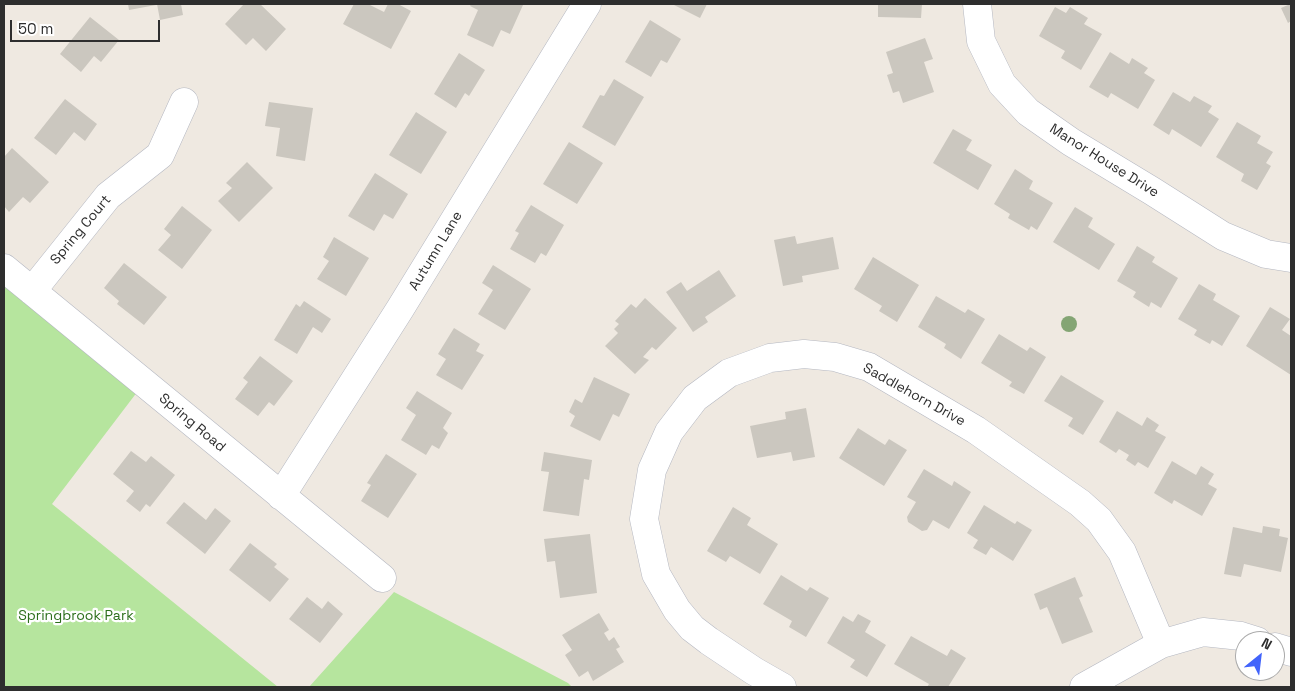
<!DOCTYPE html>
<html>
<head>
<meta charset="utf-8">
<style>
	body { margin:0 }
	#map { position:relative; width:1295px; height:691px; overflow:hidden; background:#efe9e1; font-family:"Space Grotesk",sans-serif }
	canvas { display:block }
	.frame { position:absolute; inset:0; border:5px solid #2e2e2e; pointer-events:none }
	.north { position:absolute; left:1235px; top:631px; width:50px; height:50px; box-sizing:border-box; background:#fff; border:1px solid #ababab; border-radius:50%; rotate:29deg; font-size:14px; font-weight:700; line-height:20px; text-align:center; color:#2e2e2e }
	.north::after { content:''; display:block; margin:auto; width:18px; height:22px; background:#4264fb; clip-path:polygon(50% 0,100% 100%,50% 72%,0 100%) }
	.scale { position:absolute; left:10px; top:20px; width:150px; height:22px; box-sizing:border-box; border:2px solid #2e2e2e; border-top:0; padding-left:6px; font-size:15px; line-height:18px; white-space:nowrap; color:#2e2e2e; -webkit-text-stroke:4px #fff; paint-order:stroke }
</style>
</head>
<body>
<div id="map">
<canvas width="1295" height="691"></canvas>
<div class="frame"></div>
<div class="north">N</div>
<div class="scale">50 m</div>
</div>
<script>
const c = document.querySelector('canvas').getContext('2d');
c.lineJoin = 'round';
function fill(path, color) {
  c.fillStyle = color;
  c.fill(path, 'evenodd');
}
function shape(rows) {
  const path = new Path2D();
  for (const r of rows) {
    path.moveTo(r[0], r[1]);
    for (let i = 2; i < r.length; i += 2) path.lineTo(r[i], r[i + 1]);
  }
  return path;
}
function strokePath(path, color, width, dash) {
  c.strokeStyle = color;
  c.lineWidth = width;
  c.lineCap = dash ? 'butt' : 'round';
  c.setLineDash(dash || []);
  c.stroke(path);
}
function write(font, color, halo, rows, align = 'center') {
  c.font = font + ' "Space Grotesk",sans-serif';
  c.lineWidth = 4.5;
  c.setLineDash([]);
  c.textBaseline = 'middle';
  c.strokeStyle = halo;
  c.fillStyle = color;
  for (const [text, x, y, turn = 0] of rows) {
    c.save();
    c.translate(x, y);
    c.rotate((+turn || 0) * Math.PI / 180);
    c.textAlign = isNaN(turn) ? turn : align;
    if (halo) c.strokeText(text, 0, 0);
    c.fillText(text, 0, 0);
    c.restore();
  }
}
const green = shape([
	[4,268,144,383,52,504,278,687,4,687],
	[394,592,568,683,572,687,309,687]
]);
const building = shape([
	[128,4,156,4,156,5,129,10],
	[157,4,181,4,183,15,160,20],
	[244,4,260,4,286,29,266,51,253,38,246,45,225,24],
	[354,4,368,4,384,12,388,4,398,4,411,11,391,49,343,24],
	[471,4,519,4,523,5,510,34,501,30,493,47,467,35,478,10,470,6],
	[672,4,707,4,700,18],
	[878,4,922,4,921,18,878,17],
	[1288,4,1291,4,1291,21,1288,23,1281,8,1288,5],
	[1055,7,1066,13,1070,7,1088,18,1084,24,1102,34,1081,70,1061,58,1065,51,1039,36],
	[90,17,119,40,101,62,94,56,81,72,60,54],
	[650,20,681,39,667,63,661,60,651,77,625,62],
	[925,38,933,59,924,62,934,92,903,103,899,91,893,93,887,75,893,73,886,52],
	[1110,52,1129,64,1132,58,1148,68,1144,73,1155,80,1138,109,1111,93,1108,98,1089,87],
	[459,53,485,70,469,96,465,93,456,108,434,94],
	[614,79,644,97,615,146,582,127,600,95,604,96],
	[1173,92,1190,102,1194,96,1212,106,1208,112,1219,119,1201,147,1172,129,1169,135,1153,125],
	[65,99,97,124,85,141,74,132,56,155,34,138],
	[269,102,313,108,305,161,276,156,280,128,265,126],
	[416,112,447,132,421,174,389,155],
	[1237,122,1261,136,1257,143,1273,152,1266,163,1271,166,1257,190,1241,181,1244,174,1216,157],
	[953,129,972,140,966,150,992,165,978,190,933,163],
	[569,142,603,163,577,204,543,184],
	[12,148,49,182,30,203,23,197,9,212,4,206,4,157],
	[247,162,273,188,239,222,218,201,232,188,226,183],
	[1015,169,1033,181,1029,189,1053,203,1037,230,1031,226,1029,230,1008,218,1010,214,994,204],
	[375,173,408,194,393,219,384,214,374,231,348,216],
	[531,205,564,225,546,256,541,253,535,263,510,249,519,233,515,231],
	[182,206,212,230,182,269,158,250,171,235,164,229],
	[1075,207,1093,218,1088,227,1115,244,1099,270,1053,242],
	[795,236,797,244,833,237,839,269,802,276,803,282,783,286,774,240],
	[334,237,369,258,346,296,317,279,329,261,323,257],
	[1137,246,1155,257,1152,262,1178,278,1161,308,1151,302,1149,307,1133,297,1136,292,1117,281],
	[873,257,919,285,897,322,879,311,882,306,854,289],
	[124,263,167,297,144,325,117,304,119,301,104,288],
	[493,265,531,289,505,330,478,314,493,290,482,283],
	[719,270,736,296,705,317,708,322,693,332,666,292,681,282,687,291],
	[1199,284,1216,294,1213,300,1240,316,1222,346,1212,340,1210,344,1194,335,1197,330,1178,319],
	[936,296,965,313,968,309,985,319,961,359,944,348,946,344,918,327],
	[645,298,677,328,656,350,652,347,643,357,649,360,635,374,605,346,618,333,614,329,619,324,615,321,631,304,636,308],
	[304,301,331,319,322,333,313,327,297,354,274,340,296,304,300,307],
	[1270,307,1290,319,1282,330,1291,336,1291,375,1246,346],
	[454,328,480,344,476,351,484,355,462,390,436,375,446,359,438,354],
	[999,334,1027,351,1030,347,1046,357,1024,394,1009,386,1012,382,981,363],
	[260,356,293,381,274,406,269,402,258,416,235,399,248,382,243,378],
	[1061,375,1104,401,1083,435,1068,426,1073,418,1044,401],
	[594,377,630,394,619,417,613,414,600,441,570,426,575,416,569,412,575,399,582,403],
	[417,391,452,413,443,428,448,433,439,449,432,445,426,455,401,440,416,415,406,408],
	[806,408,815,457,793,461,791,452,757,458,750,426,786,419,785,412],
	[1117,411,1142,426,1147,417,1159,425,1155,431,1166,437,1148,468,1138,462,1135,466,1126,460,1129,455,1119,449,1116,453,1099,442],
	[858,428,885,445,889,439,907,450,884,486,839,458],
	[131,451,146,462,151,456,175,475,150,507,146,504,140,512,126,501,134,491,113,474],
	[544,452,592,460,589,480,584,479,579,516,543,511,549,472,541,471],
	[386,454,417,474,388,518,361,501,371,485,367,483],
	[1172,461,1196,475,1201,466,1214,474,1208,484,1217,489,1202,516,1174,500,1172,504,1154,493],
	[924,469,952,486,954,481,971,492,949,529,933,520,927,530,922,531,908,522,907,517,916,502,907,497],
	[184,502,206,520,215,508,231,521,205,554,166,523],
	[984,505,1015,524,1017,521,1032,530,1013,561,991,547,986,555,973,548,978,540,967,533],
	[733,507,751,518,747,525,778,544,760,574,730,556,726,562,707,551],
	[1263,526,1280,529,1279,536,1288,538,1281,572,1244,564,1241,577,1224,574,1233,527,1262,533],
	[590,534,597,593,560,598,555,561,547,562,544,539],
	[250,543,277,564,274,567,289,579,270,602,229,570],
	[781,575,807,591,810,587,829,598,806,637,789,627,792,621,763,604],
	[1075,577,1083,596,1079,598,1093,632,1062,644,1047,607,1040,610,1034,594],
	[307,597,322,609,328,601,343,614,320,643,289,619],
	[599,613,609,630,604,633,609,641,614,637,620,647,616,649,624,662,593,681,588,671,579,677,565,655,572,650,562,635],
	[858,614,871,621,865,632,886,645,867,677,850,667,855,660,827,643,843,616,853,622],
	[911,636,947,656,951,649,966,658,948,687,927,687,929,684,894,664]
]);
const minor = shape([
	[977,4,981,41,1002,84,1028,112,1071,142,1152,191,1223,236,1266,254,1291,258],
	[4,268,382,578],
	[32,291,108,196,160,155,184,102],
	[281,496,400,309,587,4],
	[1161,644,1203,632,1241,636,1257,641],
	[1275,647,1291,652],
	[782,687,754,671,709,641,692,628,677,610,656,574,644,519,652,470,669,432,695,398,729,373,770,358,804,354,835,357,869,367,976,430,1080,503,1099,520,1122,552,1161,644,1084,687]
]);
const trees = [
	[1069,324]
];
const streetNames = [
	["Manor House Drive",1104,161,32],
	["Spring Court",81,230,-50],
	["Autumn Lane",436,251,-59],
	["Saddlehorn Drive",914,395,29],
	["Spring Road",192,423,40]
];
const parkNames = [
	["Springbrook Park",76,616]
];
fill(green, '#b6e59e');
fill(building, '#cbc7bf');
strokePath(minor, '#b4b7c1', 29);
strokePath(minor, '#fff', 28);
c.fillStyle = '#84a574';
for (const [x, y] of trees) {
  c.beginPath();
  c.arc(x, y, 8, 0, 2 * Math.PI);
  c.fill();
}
write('14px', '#2e2e2e', '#fff', streetNames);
write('14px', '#2c6e1b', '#fff', parkNames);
</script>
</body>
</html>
